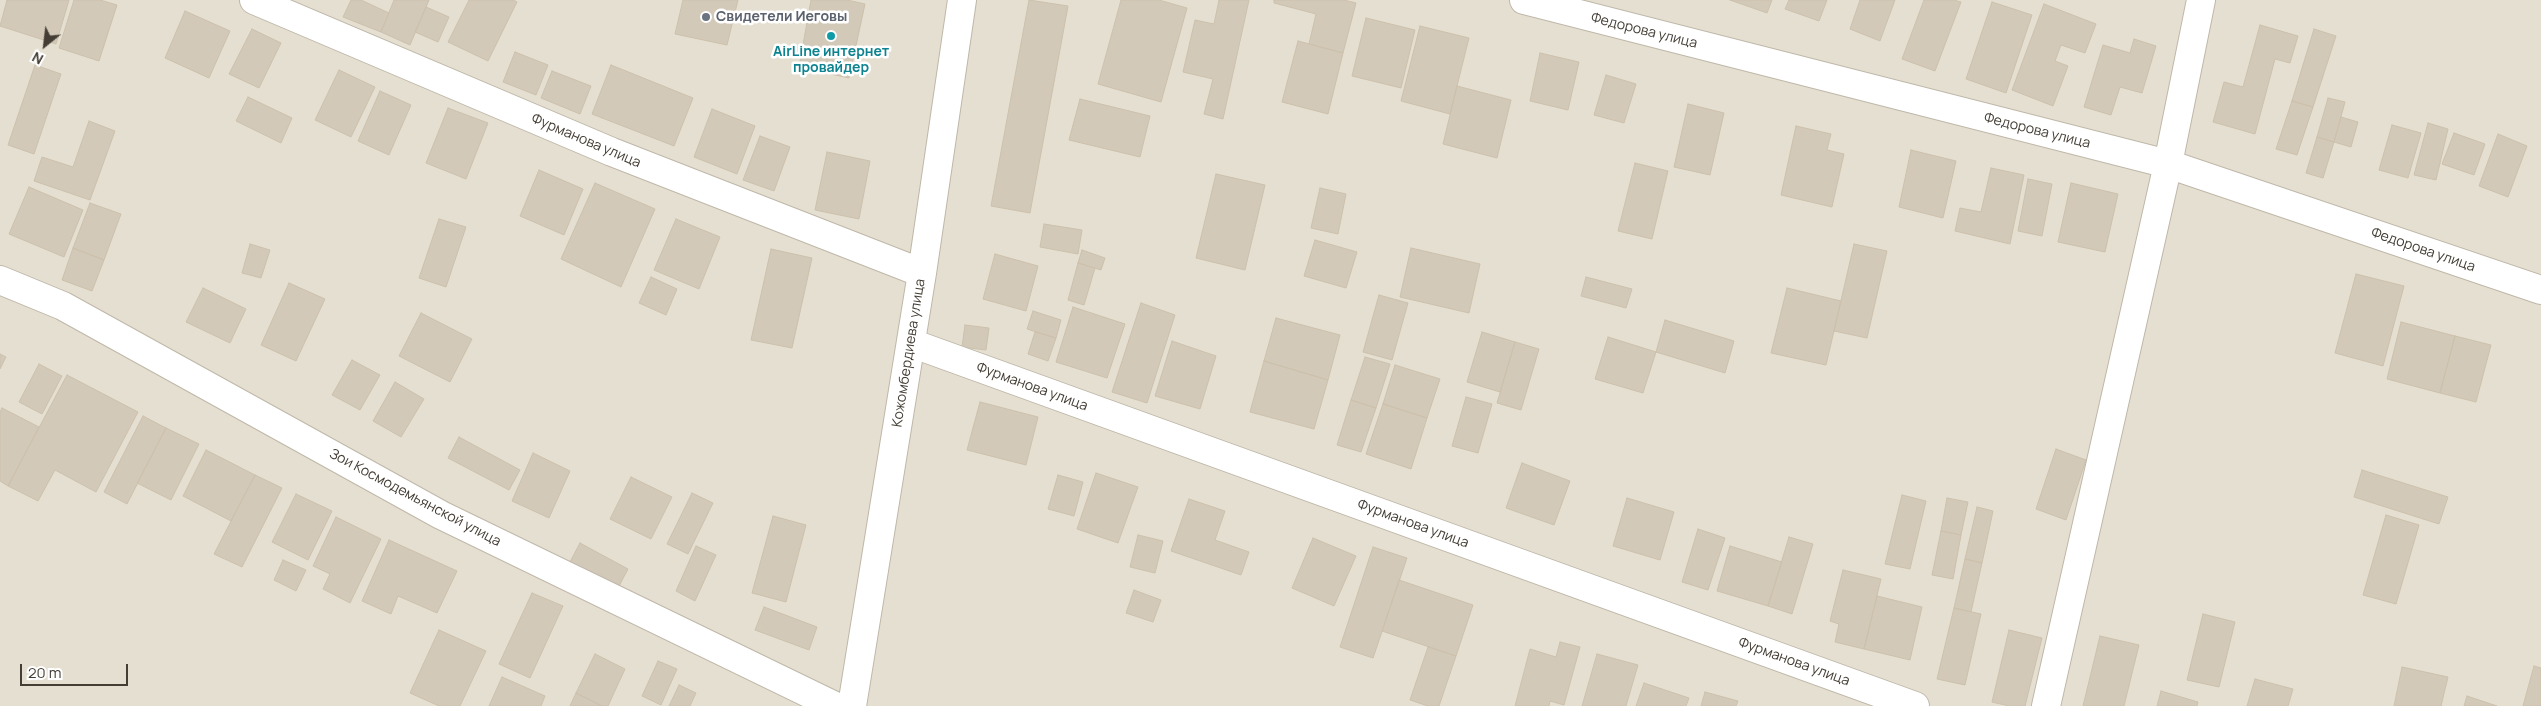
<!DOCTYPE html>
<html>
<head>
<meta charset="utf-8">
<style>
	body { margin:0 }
	#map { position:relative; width:2541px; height:706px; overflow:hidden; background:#f1ede3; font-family:Manrope,sans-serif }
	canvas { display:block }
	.north { position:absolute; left:20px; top:20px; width:50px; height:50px; -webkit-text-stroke:4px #fff; paint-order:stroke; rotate:209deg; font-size:14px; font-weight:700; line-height:20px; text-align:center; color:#433d34 }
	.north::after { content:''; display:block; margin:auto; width:18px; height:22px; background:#433d34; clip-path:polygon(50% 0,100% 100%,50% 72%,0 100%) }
	.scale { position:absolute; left:20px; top:664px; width:108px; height:22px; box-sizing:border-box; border:2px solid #433d34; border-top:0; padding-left:6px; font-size:15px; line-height:18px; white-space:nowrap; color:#433d34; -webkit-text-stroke:4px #fff; paint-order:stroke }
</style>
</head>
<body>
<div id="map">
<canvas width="2541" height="706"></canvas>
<div class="north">N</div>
<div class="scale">20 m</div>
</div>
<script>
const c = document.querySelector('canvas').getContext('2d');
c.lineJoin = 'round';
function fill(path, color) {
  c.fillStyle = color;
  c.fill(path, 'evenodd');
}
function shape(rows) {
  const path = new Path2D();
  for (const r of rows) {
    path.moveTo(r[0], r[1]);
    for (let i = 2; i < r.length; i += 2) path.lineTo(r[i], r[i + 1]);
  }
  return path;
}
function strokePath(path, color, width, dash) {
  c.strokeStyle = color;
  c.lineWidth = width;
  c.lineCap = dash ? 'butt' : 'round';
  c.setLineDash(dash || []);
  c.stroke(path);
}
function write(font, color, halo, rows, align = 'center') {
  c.font = font + ' Manrope,sans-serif';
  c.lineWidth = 5;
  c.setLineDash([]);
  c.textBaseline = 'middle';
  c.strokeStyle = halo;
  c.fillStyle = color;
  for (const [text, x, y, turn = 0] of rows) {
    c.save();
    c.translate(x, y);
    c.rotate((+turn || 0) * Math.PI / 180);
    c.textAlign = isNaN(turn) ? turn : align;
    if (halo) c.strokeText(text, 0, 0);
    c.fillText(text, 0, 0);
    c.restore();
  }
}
const residential = shape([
	[0,0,2541,0,2541,706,0,706]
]);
const building = shape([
	[7,0,69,0,56,44,0,26,7,0],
	[74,0,100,0,117,5,99,61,59,48,74,0],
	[351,0,361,0,389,13,381,32,343,17,351,0],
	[394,0,429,0,410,45,381,32,394,0],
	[469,0,513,0,517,2,488,61,448,42,469,0],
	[683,0,738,0,727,45,675,34,683,0],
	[811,0,847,0,865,4,849,78,799,67,811,0],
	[1029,0,1068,6,1030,213,991,206,1029,0],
	[1121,0,1159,0,1187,8,1161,102,1098,84,1121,0],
	[1219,0,1249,0,1223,119,1204,114,1213,79,1183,72,1195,20,1214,24,1219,0],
	[1274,0,1344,0,1356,3,1343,53,1309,44,1316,14,1274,3,1274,0],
	[1730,0,1772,0,1767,13,1730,0],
	[1789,0,1827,0,1819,21,1785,9,1789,0],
	[1860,0,1895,0,1880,41,1850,29,1860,0],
	[1924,0,1954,0,1961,2,1935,71,1902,59,1924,0],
	[1992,2,2032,15,2006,93,1966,79,1992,2],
	[2044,4,2096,24,2085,53,2061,45,2055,61,2068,66,2053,106,2012,90,2044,4],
	[426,7,449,17,438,42,415,32,426,7],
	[185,11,230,31,209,78,165,58,185,11],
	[1366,18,1415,30,1401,88,1352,76,1366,18],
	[2260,25,2298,36,2290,63,2275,59,2255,134,2213,122,2224,82,2243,87,2260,25],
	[1420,26,1469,38,1450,114,1401,101,1420,26],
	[252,29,281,43,259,88,229,74,252,29],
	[2314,29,2336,36,2313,107,2292,101,2314,29],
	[2134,39,2156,46,2142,93,2120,87,2111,115,2084,107,2103,45,2130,53,2134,39],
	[1298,41,1343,53,1328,114,1282,102,1298,41],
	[515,52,548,65,536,95,503,82,515,52],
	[1540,53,1579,62,1568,110,1530,101,1540,53],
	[35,65,61,74,34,154,8,145,35,65],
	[611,65,693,98,674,146,592,114,611,65],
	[339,70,375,87,351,137,315,120,339,70],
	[552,71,591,86,580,114,541,98,552,71],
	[1606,75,1636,84,1624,123,1594,115,1606,75],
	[1457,86,1511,100,1497,158,1443,144,1457,86],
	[380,91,411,105,389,155,358,141,380,91],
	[248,97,292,118,281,143,236,121,248,97],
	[2328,98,2345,102,2334,142,2317,137,2328,98],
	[1080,99,1150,116,1140,157,1069,140,1080,99],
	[2292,101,2313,107,2297,155,2276,149,2292,101],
	[1688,104,1724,113,1710,175,1674,167,1688,104],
	[448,108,488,123,466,179,426,163,448,108],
	[712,109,755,126,737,174,694,157,712,109],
	[2341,117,2358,122,2351,147,2334,142,2341,117],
	[89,121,115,131,90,200,34,181,42,157,73,167,89,121],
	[2428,123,2448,129,2436,180,2414,175,2428,123],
	[2392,125,2421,133,2408,178,2379,170,2392,125],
	[1796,126,1831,134,1827,150,1844,154,1832,207,1781,195,1796,126],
	[2454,133,2485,144,2474,175,2442,164,2454,133],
	[2498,134,2527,146,2508,197,2479,186,2498,134],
	[760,136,790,147,774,191,743,180,760,136],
	[2317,137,2334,142,2323,178,2306,173,2317,137],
	[1911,150,1956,161,1943,218,1899,207,1911,150],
	[827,152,870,161,859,219,815,210,827,152],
	[1635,163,1668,171,1652,239,1618,231,1635,163],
	[1991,168,2024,175,2010,244,1955,231,1960,208,1981,212,1991,168],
	[539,170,583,189,564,235,520,216,539,170],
	[1216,174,1265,185,1245,270,1196,258,1216,174],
	[2028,179,2052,184,2042,236,2018,231,2028,179],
	[595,183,655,209,621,287,561,259,595,183],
	[2071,183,2118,194,2105,252,2058,242,2071,183],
	[29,187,83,210,64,257,9,234,29,187],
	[1320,188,1346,194,1338,234,1311,228,1320,188],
	[90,203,121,214,104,260,73,248,90,203],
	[439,219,466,227,446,287,419,278,439,219],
	[676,219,720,237,699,289,654,270,676,219],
	[1044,224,1082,230,1078,254,1040,247,1044,224],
	[1315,240,1357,252,1346,288,1304,276,1315,240],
	[250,244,270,250,261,278,242,273,250,244],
	[1854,244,1887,251,1867,338,1834,331,1854,244],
	[73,248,104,260,92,291,62,280,73,248],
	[1411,248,1480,264,1469,313,1400,297,1411,248],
	[771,249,812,258,792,348,751,340,771,249],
	[1082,250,1105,258,1101,270,1078,263,1082,250],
	[995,254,1038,266,1026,311,983,299,995,254],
	[1078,263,1095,268,1084,305,1068,300,1078,263],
	[2356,274,2404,286,2383,366,2335,353,2356,274],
	[651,277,677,289,666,315,639,303,651,277],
	[1586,277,1632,289,1626,308,1581,296,1586,277],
	[289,283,325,299,296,361,261,345,289,283],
	[203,288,246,309,230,343,186,322,203,288],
	[1787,288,1841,301,1826,365,1771,353,1787,288],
	[1379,295,1408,303,1392,360,1363,352,1379,295],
	[1141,303,1175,315,1147,403,1112,392,1141,303],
	[1073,307,1125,324,1107,378,1056,362,1073,307],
	[1033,311,1061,320,1056,338,1027,329,1033,311],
	[421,313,472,339,450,382,399,356,421,313],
	[1276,318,1340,335,1328,380,1264,361,1276,318],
	[1665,320,1734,341,1725,373,1656,352,1665,320],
	[2401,322,2455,336,2440,393,2387,379,2401,322],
	[965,325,989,328,986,350,962,347,965,325],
	[1035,332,1056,338,1048,361,1028,354,1035,332],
	[1482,332,1515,342,1500,392,1467,382,1482,332],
	[2455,336,2491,345,2476,402,2440,393,2455,336],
	[1608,337,1656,352,1643,393,1595,379,1608,337],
	[1172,341,1216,356,1200,409,1155,396,1172,341],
	[1515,342,1539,349,1521,410,1497,403,1515,342],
	[0,354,6,357,0,369,0,354],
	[1365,357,1390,364,1376,408,1351,400,1365,357],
	[352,360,380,375,360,410,332,395,352,360],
	[1264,361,1328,380,1314,429,1250,412,1264,361],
	[39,364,62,376,42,414,19,402,39,364],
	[1395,365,1440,379,1427,418,1383,404,1395,365],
	[67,375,138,412,96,492,55,470,38,501,8,486,67,375],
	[395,382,424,399,401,437,373,421,395,382],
	[1466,397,1492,404,1478,453,1452,446,1466,397],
	[1351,400,1376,408,1361,452,1337,445,1351,400],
	[980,402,1038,417,1026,465,967,450,980,402],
	[1383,404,1427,418,1411,469,1366,454,1383,404],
	[2,408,39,427,8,486,0,481,0,412,2,408],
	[143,416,166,428,127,504,104,492,143,416],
	[166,428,199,444,171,500,137,483,166,428],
	[459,437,520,470,509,490,448,458,459,437],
	[2056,449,2086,460,2066,520,2036,509,2056,449],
	[206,450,255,475,231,521,183,496,206,450],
	[533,453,570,471,549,518,512,501,533,453],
	[1522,463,1570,481,1554,525,1506,508,1522,463],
	[2362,470,2448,497,2439,524,2354,497,2362,470],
	[1096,473,1138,487,1118,543,1077,529,1096,473],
	[255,475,282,488,242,567,214,554,255,475],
	[1058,475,1083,482,1074,516,1048,509,1058,475],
	[631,477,672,497,651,539,610,519,631,477],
	[692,493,713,503,688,554,667,544,692,493],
	[296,494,332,511,308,560,272,542,296,494],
	[1902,495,1926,501,1910,569,1885,564,1902,495],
	[1627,498,1674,512,1660,560,1613,546,1627,498],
	[1947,498,1968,502,1961,535,1941,531,1947,498],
	[1189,499,1225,511,1215,540,1249,552,1241,575,1171,551,1189,499],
	[1977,507,1993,511,1982,563,1965,559,1977,507],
	[2386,515,2419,525,2396,604,2363,595,2386,515],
	[773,516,806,525,786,602,752,593,773,516],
	[336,517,381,539,350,603,323,589,330,574,313,566,336,517],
	[1698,529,1725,538,1708,590,1682,582,1698,529],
	[1941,531,1961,535,1953,579,1932,575,1941,531],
	[1138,535,1163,541,1155,573,1130,567,1138,535],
	[1789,537,1813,544,1792,614,1768,606,1789,537],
	[1313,538,1356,556,1334,606,1292,588,1313,538],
	[389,540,457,571,437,613,398,596,391,614,362,601,389,540],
	[580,543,628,569,618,588,570,562,580,543],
	[696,546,716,555,695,601,676,591,696,546],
	[1730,546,1782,562,1768,606,1717,591,1730,546],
	[1373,547,1407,558,1373,658,1340,647,1373,547],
	[1965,559,1982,563,1971,612,1954,608,1965,559],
	[283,560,306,570,296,591,274,580,283,560],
	[1843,570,1881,579,1864,649,1835,642,1839,624,1830,621,1843,570],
	[1399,580,1473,605,1456,656,1382,631,1399,580],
	[1134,590,1161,600,1153,622,1126,613,1134,590],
	[532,593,563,606,530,678,499,664,532,593],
	[1877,596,1922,607,1910,660,1864,649,1877,596],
	[764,607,817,627,809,650,755,630,764,607],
	[1954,608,1981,614,1965,685,1937,679,1954,608],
	[2203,614,2235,622,2219,687,2187,680,2203,614],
	[439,630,486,651,460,706,439,706,410,693,439,630],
	[2009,630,2042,638,2025,706,2009,706,1992,702,2009,630],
	[2100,636,2139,645,2124,706,2083,706,2100,636],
	[1560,642,1580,647,1564,705,1550,701,1549,706,1515,706,1530,649,1556,657,1560,642],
	[1428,647,1456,656,1439,706,1428,706,1410,700,1428,647],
	[595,654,625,669,608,706,602,706,576,693,595,654],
	[1597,654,1638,665,1626,706,1582,706,1597,654],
	[658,661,677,669,661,705,642,696,658,661],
	[2534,666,2541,668,2541,706,2523,706,2534,666],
	[2402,667,2448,677,2441,706,2394,706,2402,667],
	[502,677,545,696,541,706,489,706,502,677],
	[2255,679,2293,689,2288,706,2247,706,2255,679],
	[1644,683,1689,698,1686,706,1636,706,1644,683],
	[679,685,696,693,690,706,669,706,679,685],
	[2161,691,2198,702,2197,706,2157,706,2161,691],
	[1705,692,1738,701,1736,706,1701,706,1705,692],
	[576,693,602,706,570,706,576,693],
	[2467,696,2497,706,2464,706,2467,696]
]);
const minor = shape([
	[254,0,612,152,922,273],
	[1524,0,2168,164,2541,290],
	[0,280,63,306,441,515,835,706],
	[911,343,1915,706],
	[852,706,922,273,962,0],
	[2046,706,2168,164,2201,0]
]);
const markers = [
	[706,17,5,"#6b7280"],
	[831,36,5,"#0f9aa8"]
];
const worshipNames = [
	["Свидетели Иеговы",716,17]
];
const streetNames = [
	["Федорова улица",1644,31,14],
	["Федорова улица",2037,131,14],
	["Фурманова улица",586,141,23],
	["Федорова улица",2423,250,19],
	["Кожомбердиева улица",909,353,-81],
	["Фурманова улица",1032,387,20],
	["Зои Космодемьянской улица",415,498,28],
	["Фурманова улица",1413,524,20],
	["Фурманова улица",1794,662,20]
];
const cultureNames = [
	["AirLine интернет",831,52],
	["провайдер",831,68]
];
fill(residential, '#e5dfd1');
fill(building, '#d3c9b9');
strokePath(building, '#cdc1ac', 1);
strokePath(minor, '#bfb8a9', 30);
strokePath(minor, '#fff', 28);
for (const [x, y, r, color] of markers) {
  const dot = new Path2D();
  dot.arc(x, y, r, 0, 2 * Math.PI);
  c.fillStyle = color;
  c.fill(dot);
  strokePath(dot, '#fff', 2);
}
write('bold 14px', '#5b616d', '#fff', worshipNames, 'left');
write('14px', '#433d34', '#fff', streetNames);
write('bold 14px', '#0d838f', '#fff', cultureNames);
</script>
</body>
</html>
